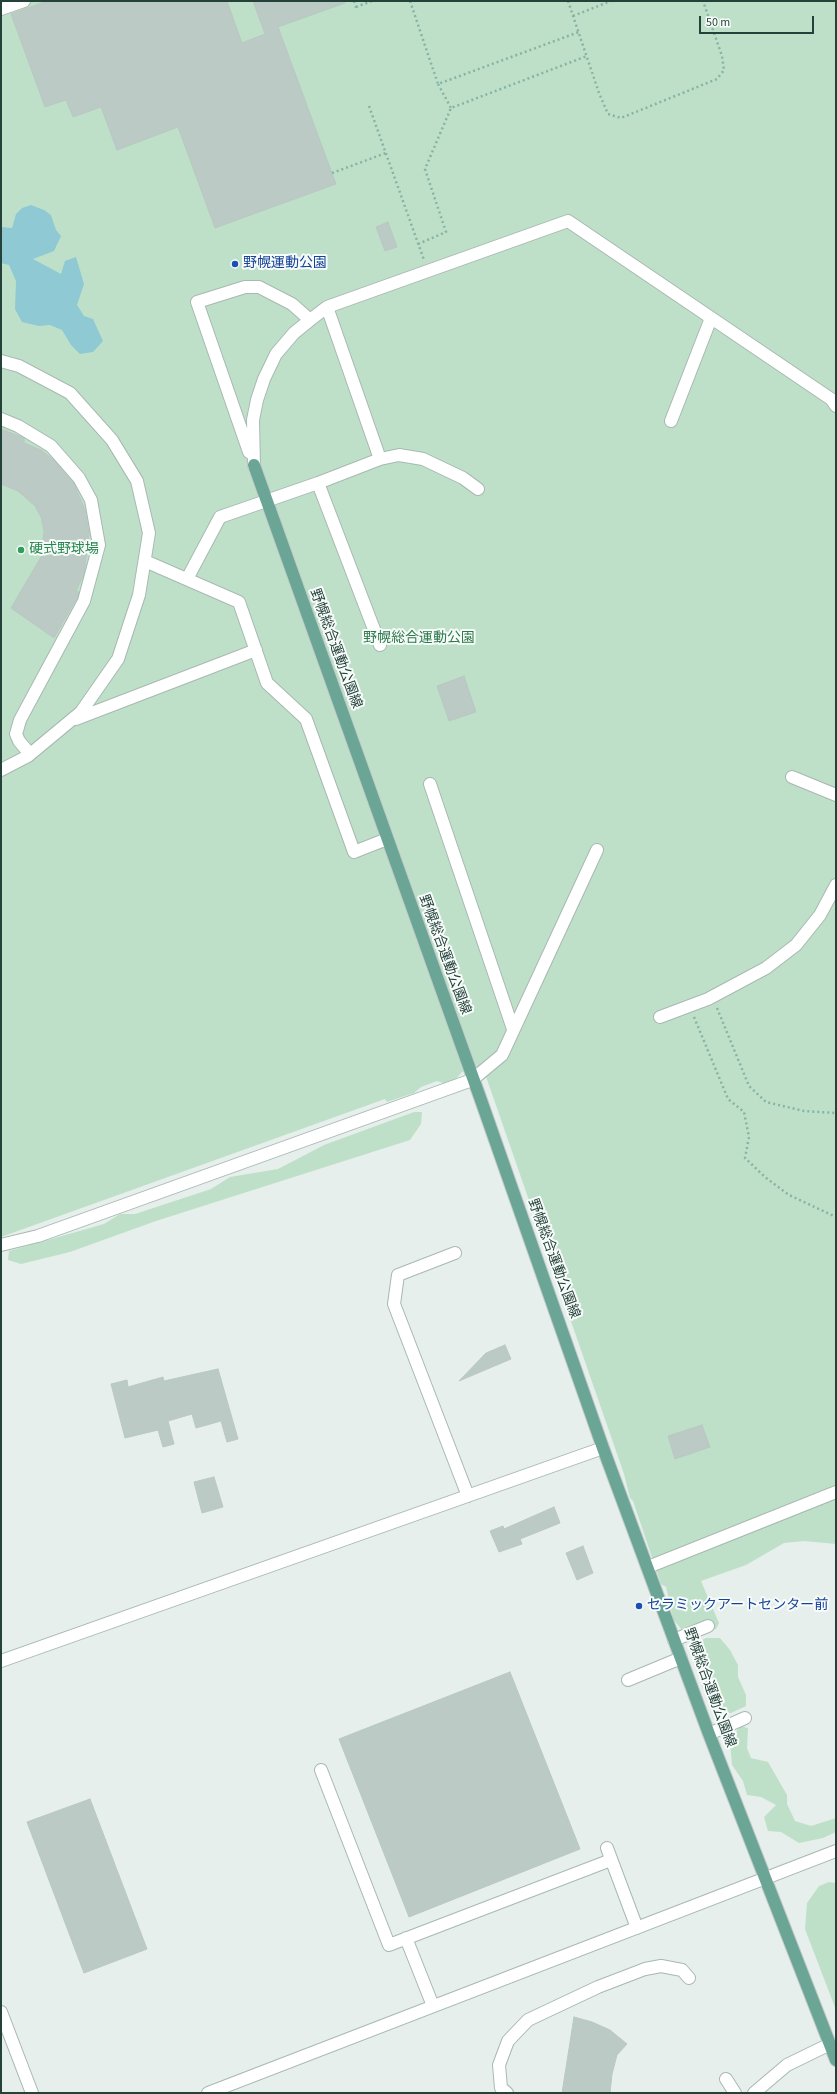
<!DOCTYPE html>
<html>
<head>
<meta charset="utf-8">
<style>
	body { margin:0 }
	#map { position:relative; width:837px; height:2094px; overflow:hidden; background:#e6efeb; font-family:"Source Sans 3",sans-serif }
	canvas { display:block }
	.frame { position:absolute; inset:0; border:2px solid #24423a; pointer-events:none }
	.scale { position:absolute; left:699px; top:16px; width:115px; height:18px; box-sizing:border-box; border:2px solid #24423a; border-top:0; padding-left:5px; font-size:12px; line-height:14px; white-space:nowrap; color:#24423a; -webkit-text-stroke:3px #f7fbf9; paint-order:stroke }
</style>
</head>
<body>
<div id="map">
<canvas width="837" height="2094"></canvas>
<div class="frame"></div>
<div class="scale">50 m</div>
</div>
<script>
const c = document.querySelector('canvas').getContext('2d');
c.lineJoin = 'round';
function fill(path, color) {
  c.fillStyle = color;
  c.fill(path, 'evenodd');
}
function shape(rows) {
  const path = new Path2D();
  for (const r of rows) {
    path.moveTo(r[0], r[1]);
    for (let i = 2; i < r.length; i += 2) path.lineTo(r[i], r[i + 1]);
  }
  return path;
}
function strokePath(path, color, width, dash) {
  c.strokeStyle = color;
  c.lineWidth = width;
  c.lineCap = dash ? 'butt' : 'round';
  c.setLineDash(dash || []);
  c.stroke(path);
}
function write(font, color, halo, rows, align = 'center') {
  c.font = font + ' "Source Sans 3","Noto Sans JP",sans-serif';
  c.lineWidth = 4;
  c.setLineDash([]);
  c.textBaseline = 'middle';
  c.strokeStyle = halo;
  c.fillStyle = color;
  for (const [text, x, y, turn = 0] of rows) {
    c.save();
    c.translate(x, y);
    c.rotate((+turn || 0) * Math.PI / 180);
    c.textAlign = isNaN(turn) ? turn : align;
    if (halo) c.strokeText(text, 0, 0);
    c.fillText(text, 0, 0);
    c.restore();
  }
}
const green = shape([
	[1,1,836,1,836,1544,804,1541,784,1543,746,1565,701,1581,719,1623,716,1629,682,1630,673,1619,666,1587,661,1584,633,1501,630,1498,624,1474,482,1065,462,1072,455,1080,446,1084,437,1081,421,1087,414,1093,387,1102,385,1099,1,1237],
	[414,1112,422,1112,421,1124,410,1140,156,1221,70,1252,21,1264,8,1260,9,1251,104,1224,120,1214,135,1214,211,1189,230,1177,278,1169,324,1145],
	[706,1638,720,1638,730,1650,738,1665,738,1677,746,1695,746,1706,731,1713,722,1713,711,1705,703,1689,694,1644],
	[740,1726,748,1728,747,1748,751,1758,768,1762,787,1795,787,1804,795,1821,811,1826,836,1818,836,1832,823,1838,799,1843,781,1832,768,1831,764,1817,776,1805,761,1797,747,1795,743,1781,732,1765,730,1742],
	[829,1882,836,1883,836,2010,805,1929,807,1903,819,1886]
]);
const water = shape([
	[31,205,44,210,51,215,56,230,61,236,54,251,33,259,61,274,65,261,76,257,84,284,77,305,84,316,93,319,103,341,93,352,80,354,71,345,62,330,50,325,39,326,22,322,15,309,16,281,9,265,1,263,1,227,12,228,16,214,22,208]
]);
const building = shape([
	[47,1,227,1,242,43,265,34,253,1,345,1,345,3,278,27,336,184,215,228,178,127,117,150,101,107,73,117,66,100,45,107,11,14,47,1],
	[388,222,397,247,385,251,376,227,388,222],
	[1,429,24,438,24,443,41,450,55,461,74,484,85,510,89,534,84,574,76,591,79,592,77,598,54,638,11,608,41,557,44,531,41,517,35,506,18,491,1,484,1,429],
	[464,676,476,712,449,721,437,686,464,676],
	[505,1345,511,1359,459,1381,486,1353,505,1345],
	[218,1369,238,1439,227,1442,221,1421,196,1428,192,1414,168,1421,174,1444,163,1447,158,1430,125,1438,111,1384,127,1380,128,1387,163,1377,164,1381,218,1369],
	[702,1425,710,1447,675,1459,668,1436,702,1425],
	[214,1477,223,1507,202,1513,194,1482,214,1477],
	[554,1507,560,1523,520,1539,522,1544,499,1552,490,1531,503,1526,504,1529,554,1507],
	[583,1546,593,1573,577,1580,566,1553,583,1546],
	[510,1672,580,1849,409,1917,339,1739,510,1672],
	[90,1799,147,1949,84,1973,27,1822,90,1799],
	[574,2017,592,2022,610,2030,627,2044,617,2055,612,2074,610,2093,562,2093,574,2017]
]);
const path = shape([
	[354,1,357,10],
	[410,1,438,84,579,32],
	[568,1,599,93,608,114,621,118,717,79,724,70,722,56,703,1],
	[356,7,372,1],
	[573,16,611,1],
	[438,84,451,108],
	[369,106,424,260],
	[332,173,386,153],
	[418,244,446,232,425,169,451,108,587,56],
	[717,1008,749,1086,766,1102,804,1111,836,1113],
	[694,1017,728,1099,744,1112,749,1137,745,1158,765,1177,789,1195,836,1217]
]);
const minor = shape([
	[1,9,24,1],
	[327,307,380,459],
	[1,361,19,366,70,393,112,440,137,481,149,533,139,595,118,659,81,712,28,756,1,770],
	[1,419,18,426,51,446,79,478,91,500,99,545,84,601,20,720,16,734,19,741,30,754],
	[671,421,711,318],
	[249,452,197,302,245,287,259,287,292,304,310,320],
	[254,465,253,420,257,400,264,379,276,354,294,333,310,320,327,307,568,221,831,399,836,406],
	[318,483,380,645],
	[145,561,239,602,267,683,306,719,354,852,387,839],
	[187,579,220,517,318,483,380,459,399,455,423,459,463,478,478,489],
	[76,719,256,650],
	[792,777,836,795],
	[430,784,513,1029],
	[660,1017,708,999,766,968,796,945,820,915,836,885],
	[1,1245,38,1236,472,1080,502,1055,597,850],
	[455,1253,398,1275,394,1304,468,1496],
	[648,1567,836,1492],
	[674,1640,708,1626],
	[1,1661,603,1448],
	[628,1680,681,1658],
	[709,1734,745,1718],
	[321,1770,389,1945,611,1860],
	[607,1848,637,1928],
	[406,1938,433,2006],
	[1,2012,32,2093],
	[726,2079,735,2093],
	[208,2093,836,1851],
	[507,2093,501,2088,499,2065,508,2041,528,2020,598,1987,645,1969,661,1966,682,1970,689,1978],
	[754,2093,787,2065,830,2044]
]);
const major = shape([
	[254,465,482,1103,603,1448,709,1734,836,2060]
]);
const markers = [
	[235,264,4,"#1a4fb4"],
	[21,550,4,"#2e9e5b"],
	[639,1606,4,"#1a4fb4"]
];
const transitNames = [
	["野幌運動公園",243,264],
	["セラミックアートセンター前",647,1606]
];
const leisureNames = [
	["硬式野球場",29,550]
];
const parkNames = [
	["野幌総合運動公園",419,639]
];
const streetNames = [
	["野幌総合運動公園線",335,649,70],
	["野幌総合運動公園線",444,955,70],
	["野幌総合運動公園線",553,1259,70],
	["野幌総合運動公園線",709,1688,70]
];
fill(green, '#bfe0c8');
fill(water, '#8ec9d4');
fill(building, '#bbcac4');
strokePath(building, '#b8c9c2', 1);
strokePath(minor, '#a8b8b2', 14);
strokePath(major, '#c2cac8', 14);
strokePath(path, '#86b3a5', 2.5, [2, 3]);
strokePath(minor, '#fff', 12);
strokePath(major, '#6aa596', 12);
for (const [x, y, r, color] of markers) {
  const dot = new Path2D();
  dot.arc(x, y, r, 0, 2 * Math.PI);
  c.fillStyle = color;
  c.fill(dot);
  strokePath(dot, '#f7fbf9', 1.5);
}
write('14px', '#164399', '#f7fbf9', transitNames, 'left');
write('14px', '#27864d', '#f7fbf9', leisureNames, 'left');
write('14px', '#2d7a4b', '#f7fbf9', parkNames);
write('14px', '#24423a', '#f7fbf9', streetNames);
</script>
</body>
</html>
